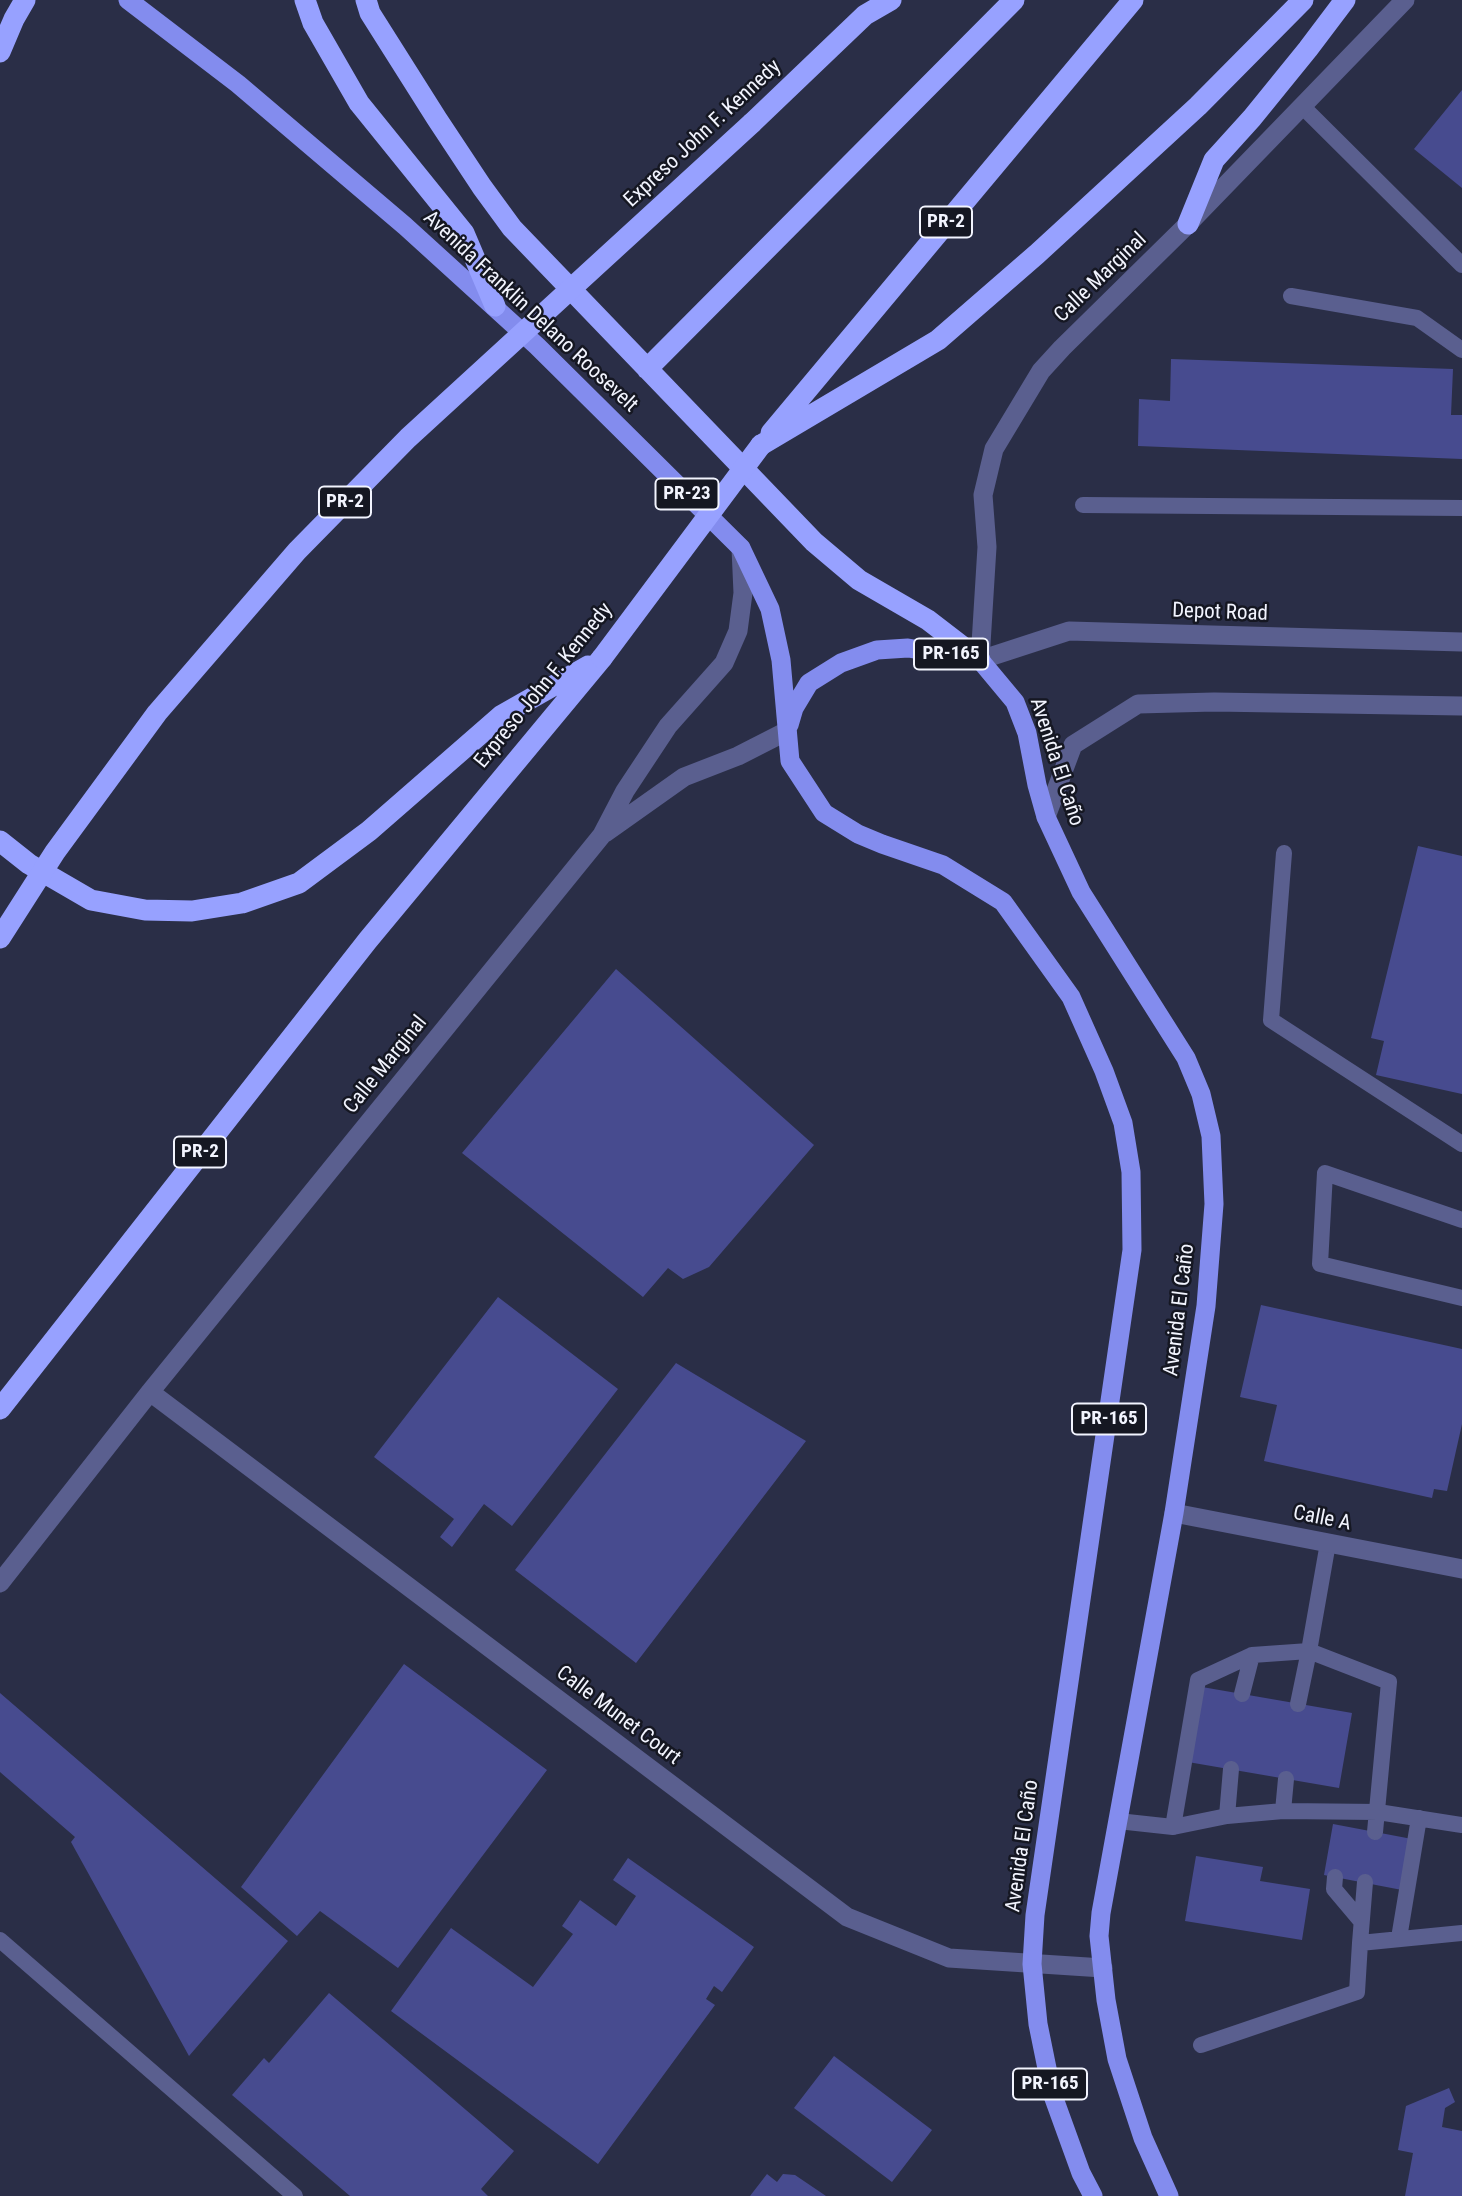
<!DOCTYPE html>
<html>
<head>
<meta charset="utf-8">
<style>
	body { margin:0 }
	canvas { display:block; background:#2a2e47 }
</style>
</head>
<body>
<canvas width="1462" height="2196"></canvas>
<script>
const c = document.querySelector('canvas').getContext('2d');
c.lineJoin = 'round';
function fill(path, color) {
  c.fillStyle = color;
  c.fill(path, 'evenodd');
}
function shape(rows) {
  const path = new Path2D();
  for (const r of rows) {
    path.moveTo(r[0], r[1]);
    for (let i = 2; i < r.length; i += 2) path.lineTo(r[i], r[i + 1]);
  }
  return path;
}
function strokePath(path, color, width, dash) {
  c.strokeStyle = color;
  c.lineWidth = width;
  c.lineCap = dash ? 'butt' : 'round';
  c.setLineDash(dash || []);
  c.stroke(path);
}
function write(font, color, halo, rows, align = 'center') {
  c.font = font + ' "Roboto Condensed",sans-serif';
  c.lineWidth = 5;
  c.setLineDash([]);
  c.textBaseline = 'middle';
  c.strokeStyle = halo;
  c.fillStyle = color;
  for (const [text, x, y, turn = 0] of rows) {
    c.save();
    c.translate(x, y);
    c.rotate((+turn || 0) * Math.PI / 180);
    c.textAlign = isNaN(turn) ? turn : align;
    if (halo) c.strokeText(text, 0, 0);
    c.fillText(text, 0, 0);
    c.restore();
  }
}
const building = shape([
	[1462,90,1462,188,1414,149],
	[1171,359,1453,369,1451,415,1462,415,1462,459,1138,446,1139,399,1170,401],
	[1418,846,1462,856,1462,1094,1376,1075,1384,1041,1371,1038],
	[616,969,814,1145,709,1267,683,1279,668,1268,643,1297,462,1153],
	[498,1297,618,1389,512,1526,484,1504,452,1547,440,1537,454,1519,374,1457],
	[1261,1305,1462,1349,1462,1424,1447,1491,1434,1489,1432,1498,1264,1461,1277,1405,1240,1397],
	[676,1363,806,1441,636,1663,515,1570],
	[404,1664,547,1770,398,1968,320,1911,297,1936,241,1887],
	[1202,1687,1352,1713,1339,1788,1188,1762],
	[0,1693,288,1941,189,2056,71,1842,75,1837,0,1772],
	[1333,1824,1412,1839,1402,1890,1324,1875],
	[1196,1856,1263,1867,1260,1881,1310,1889,1302,1940,1185,1921],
	[628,1858,754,1947,722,1992,714,1986,706,1999,715,2005,598,2164,391,2011,451,1928,533,1987,573,1934,562,1926,580,1900,616,1926,636,1896,613,1880],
	[329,1993,514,2151,481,2189,488,2196,350,2196,232,2095,264,2058,269,2063],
	[834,2056,932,2130,892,2182,794,2108],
	[1449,2088,1455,2102,1445,2108,1442,2127,1462,2131,1462,2196,1405,2196,1413,2153,1398,2150,1406,2106],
	[767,2174,777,2182,783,2174,795,2175,826,2196,750,2196]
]);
const service = shape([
	[1302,106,1462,265],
	[1291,296,1417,318,1462,350],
	[1083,505,1462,508],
	[1284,853,1271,1020,1462,1144],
	[1462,1220,1325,1173,1320,1264,1462,1298],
	[1242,1694,1252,1655,1309,1651,1389,1682,1375,1832],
	[1298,1704,1309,1651,1328,1543],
	[1231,1769,1227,1816,1283,1811],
	[1286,1779,1283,1811,1378,1812,1462,1825],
	[1118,1821,1173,1827,1198,1680,1252,1655],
	[1173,1827,1227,1816],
	[1335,1877,1334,1889,1361,1921],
	[1365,1882,1360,1943,1462,1933],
	[1399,1938,1419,1818],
	[0,1940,295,2196],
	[1201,2045,1357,1992,1360,1943]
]);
const minor = shape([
	[605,833,684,777,738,756,787,731],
	[150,1392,847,1917,949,1958,1103,1968],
	[1174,1513,1462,1569],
	[0,1583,150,1392,602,835,625,791,668,726,724,663,738,631,743,593,741,548]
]);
const tertiary = shape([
	[1405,0,1188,224,1062,348,1041,371,994,449,983,495,987,547,980,660,1069,631,1462,642],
	[1046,817,1073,745,1138,704,1214,702,1462,706]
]);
const primary = shape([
	[128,0,238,84,405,226,537,346,741,548,770,609,781,660,790,761,824,813,858,834,882,844,943,865,1003,902,1071,997,1104,1071,1123,1123,1131,1172,1132,1250,1035,1915,1032,1964,1038,2024,1052,2093,1081,2173,1093,2196],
	[789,725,794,708,809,683,841,663,877,650,908,648,980,660,1015,702,1027,733,1037,785,1046,817,1081,892,1186,1058,1201,1094,1211,1136,1214,1204,1206,1306,1174,1513,1101,1913,1099,1936,1106,2000,1117,2059,1143,2138,1169,2196]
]);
const motorway = shape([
	[305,0,313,23,359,103,464,233,495,306],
	[366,0,370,13,437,119,482,187,512,228,814,542,859,580,928,620,980,660],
	[0,52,14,19,25,0],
	[752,123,865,15,891,0],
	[1188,224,1214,160,1252,118,1308,49,1345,0],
	[647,369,1014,0],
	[771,433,1133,0],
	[761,445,938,340,1037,254,1198,106,1303,0],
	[0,841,29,864,91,900,145,910,192,911,242,903,299,883,369,831,502,715,588,666],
	[0,1409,368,940,602,658]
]);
const motorwayBridge = shape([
	[602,658,761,445],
	[0,938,55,852,157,713,297,551,408,438,752,123]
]);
const shields = [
	[946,222,52],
	[687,494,63],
	[345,502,52],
	[951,654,74],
	[200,1152,52],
	[1109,1419,74],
	[1050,2084,74]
];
const shieldNames = [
	["PR-2",946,222],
	["PR-23",687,494],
	["PR-2",345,502],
	["PR-165",951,654],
	["PR-2",200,1152],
	["PR-165",1109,1419],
	["PR-165",1050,2084]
];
const streetNames = [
	["Expreso John F. Kennedy",703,134,-43],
	["Calle Marginal",1101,278,-44],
	["Avenida Franklin Delano Roosevelt",530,312,43],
	["Depot Road",1220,613,2],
	["Expreso John F. Kennedy",544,686,-51],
	["Avenida El Caño",1056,762,72],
	["Calle Marginal",386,1065,-51],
	["Avenida El Caño",1180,1310,-83],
	["Calle A",1322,1519,11],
	["Calle Munet Court",618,1716,37],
	["Avenida El Caño",1023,1846,-82]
];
fill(building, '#474b8f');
strokePath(service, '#5a5f8f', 16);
strokePath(minor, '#5a5f8f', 19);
strokePath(tertiary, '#5a5f8f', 19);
strokePath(primary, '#838cee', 19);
strokePath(motorway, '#97a1ff', 21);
strokePath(motorwayBridge, '#97a1ff', 21);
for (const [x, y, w] of shields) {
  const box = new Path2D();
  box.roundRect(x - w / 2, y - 15.5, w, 31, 5);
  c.fillStyle = '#151722';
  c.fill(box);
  strokePath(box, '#f2f4fe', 2);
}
write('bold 19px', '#f2f4fe', null, shieldNames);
write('21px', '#f2f4fe', '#151722', streetNames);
</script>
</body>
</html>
